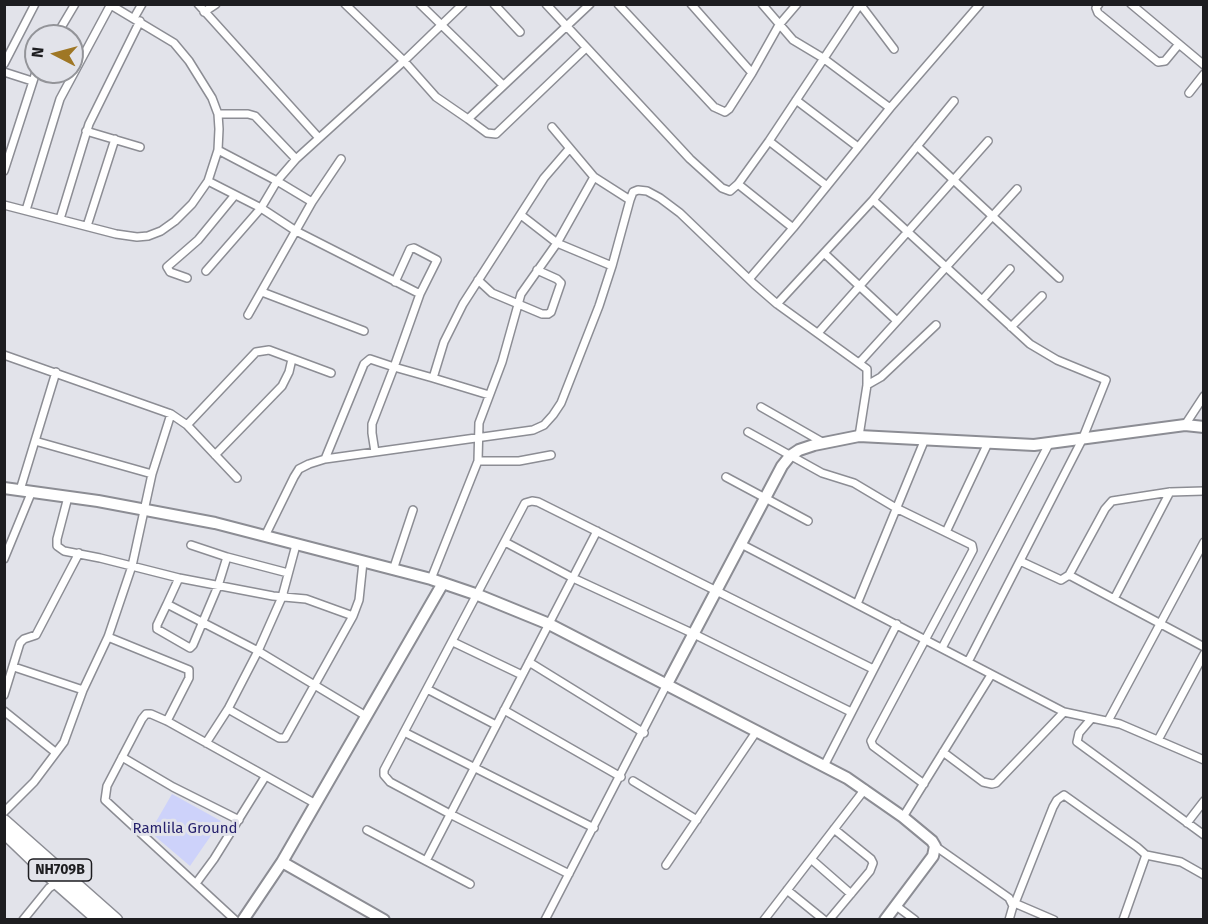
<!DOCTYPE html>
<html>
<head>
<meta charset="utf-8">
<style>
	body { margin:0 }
	#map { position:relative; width:1208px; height:924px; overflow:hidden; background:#e2e3ea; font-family:"Fira Sans",sans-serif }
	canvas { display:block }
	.frame { position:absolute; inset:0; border:6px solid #1d1d20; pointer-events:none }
	.north { position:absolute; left:24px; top:24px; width:60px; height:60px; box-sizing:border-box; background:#e2e3ea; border:2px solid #939499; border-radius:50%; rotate:276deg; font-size:16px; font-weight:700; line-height:24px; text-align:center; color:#1d1d20 }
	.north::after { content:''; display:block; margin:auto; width:21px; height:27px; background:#9f7725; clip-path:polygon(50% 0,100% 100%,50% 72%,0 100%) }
</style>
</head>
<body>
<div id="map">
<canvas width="1208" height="924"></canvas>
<div class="frame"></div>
<div class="north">N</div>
</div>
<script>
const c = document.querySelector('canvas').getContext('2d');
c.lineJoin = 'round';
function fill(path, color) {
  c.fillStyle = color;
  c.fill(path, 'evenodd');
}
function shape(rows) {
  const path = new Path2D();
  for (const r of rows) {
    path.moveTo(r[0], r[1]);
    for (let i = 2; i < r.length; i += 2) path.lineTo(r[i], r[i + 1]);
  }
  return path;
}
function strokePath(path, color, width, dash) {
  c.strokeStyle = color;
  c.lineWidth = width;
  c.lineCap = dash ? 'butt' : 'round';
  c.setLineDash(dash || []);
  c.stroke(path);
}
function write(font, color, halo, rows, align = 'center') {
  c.font = font + ' "Fira Sans",sans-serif';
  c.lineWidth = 6;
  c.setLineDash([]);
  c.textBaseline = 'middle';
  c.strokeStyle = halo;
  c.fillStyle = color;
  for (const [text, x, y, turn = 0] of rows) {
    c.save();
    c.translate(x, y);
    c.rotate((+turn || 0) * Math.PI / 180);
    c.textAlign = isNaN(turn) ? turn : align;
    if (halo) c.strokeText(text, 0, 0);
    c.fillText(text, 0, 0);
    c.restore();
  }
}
const green = shape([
	[172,794,221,821,190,866,150,832]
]);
const street = shape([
	[198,4,319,138],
	[345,4,404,61,436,97,468,119,590,4],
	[420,4,503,85],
	[494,4,520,32],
	[546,4,690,159,722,188,730,191,738,184,769,141,860,4],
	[618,4,714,107,725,112,729,109,752,73,779,25,797,4],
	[691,4,752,73],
	[762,4,793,40,823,58,890,108],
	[860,4,894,49],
	[1099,4,1096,8,1098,13,1158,62,1165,61,1179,44],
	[1131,4,1204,65],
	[204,12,216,4],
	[134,18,142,4],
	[56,36,75,4],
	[4,64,35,4],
	[4,72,32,81],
	[1189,93,1204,74],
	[796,100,858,147],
	[218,114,248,114,255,116,296,159],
	[468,119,487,133,496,134,586,48],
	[552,127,594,177,630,200],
	[86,131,140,147],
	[769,141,827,186],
	[917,146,1059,278],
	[218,150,277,181,296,159,404,61,463,4],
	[4,171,36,72],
	[208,181,261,208,296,231,420,294],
	[738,184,793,228],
	[873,200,1030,344,1057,360,1106,380,1082,440,968,662],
	[4,205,116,234,137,237,148,236,161,231,175,221,192,204,208,181,218,150,219,129,218,114,212,98,189,61,174,43,109,4],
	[26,210,60,99,111,4],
	[521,215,557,243,612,266],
	[60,219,89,124,140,21],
	[87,226,115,139],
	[825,254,897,321],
	[206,271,261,208,277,181,312,202],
	[187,278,170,272,167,267,198,240,235,195],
	[750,278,793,228,890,108,980,4],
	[478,280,492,293,542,314,548,314,551,312,561,283,557,279,537,270],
	[262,292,364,331],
	[982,300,1010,269],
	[248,315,312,202,341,159],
	[1011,327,1042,296],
	[818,333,988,141],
	[4,355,171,414,152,474,132,566,108,637,83,690,64,742,34,782,4,812],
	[860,362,1017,189],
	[867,385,881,377,936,325],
	[489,395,433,378,444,342,463,304,544,178,569,149],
	[761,407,824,443],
	[171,414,187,425,237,478],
	[187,425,256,352,269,350,331,373],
	[1185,425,1204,396],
	[748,432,822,473,854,483,896,508,972,545,973,550,963,569,871,741,873,746,924,784],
	[859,436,867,385,867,369,777,304,873,200,954,101],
	[35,441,152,474],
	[375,452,372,433,372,424,394,367,433,378],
	[215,455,282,386,289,372,292,359],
	[325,459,364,364,370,359,394,367,420,294,437,260,414,248,410,249,395,282],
	[478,461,519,461,551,455],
	[726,477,808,521],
	[20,490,56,372],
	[68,497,57,539,57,546,64,551,100,558,179,578,273,596,306,599,353,616],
	[946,532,988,443],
	[265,536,294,477,299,469,309,464,325,459,533,430,544,425,553,415,561,403,599,306,612,266,630,200,633,192,638,190,647,191,660,198,680,213,754,284,777,304],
	[505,542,573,578,694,634,851,712],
	[741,544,1064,712,1120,724,1204,760],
	[191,545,227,557],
	[4,559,32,491],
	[1020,561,1061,580,1069,575,1204,647],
	[393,570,413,510],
	[1069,575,1105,509,1112,501,1170,492,1204,491],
	[179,578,167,604,258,651,366,716],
	[431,579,478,461,479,423,502,362,521,294,557,243,594,177],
	[1114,599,1170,492],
	[167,604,157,625,157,629,190,648,193,645,218,586,227,557,288,573],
	[857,604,925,439],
	[108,637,189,670,189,678,167,721],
	[453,642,522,675],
	[942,648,1049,444],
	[529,662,644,733],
	[14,667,83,690],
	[427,689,496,725],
	[4,695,20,643,24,639,36,635,79,553],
	[228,709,279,738,285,738,353,616,359,600,363,562],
	[504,710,621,777],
	[4,711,55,752],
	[1091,719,1079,733,1077,742,1204,835],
	[1108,721,1204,542],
	[404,732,594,828],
	[1158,740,1204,654],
	[206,743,228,709,258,651,282,597,296,545],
	[943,752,983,782,992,784,996,783,1064,712],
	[122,757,173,787,239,820],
	[824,766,897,624],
	[633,781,697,820],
	[903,817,991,675],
	[1187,823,1204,801],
	[367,830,470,884],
	[935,846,1009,898,1013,906,1009,920],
	[1146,855,1181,862,1204,875],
	[811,859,851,894],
	[426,861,597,531],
	[666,865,756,732],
	[569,874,450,814,390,782,384,775,384,770,525,503,532,501,538,502,873,669],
	[197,882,214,859,265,777],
	[787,890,824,920],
	[1012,902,1054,920],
	[1015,903,1053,807,1057,800,1064,795,1137,847,1146,855,1123,920],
	[895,905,915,920],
	[23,920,49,888,58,882],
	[235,920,105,800,107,786,142,719,146,714,151,714,167,721,316,804],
	[545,920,667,684],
	[764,920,865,789],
	[829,920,870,871,873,863,871,859,834,829]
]);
const secondary = shape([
	[4,488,98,501,215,523,431,579,478,595,549,624,847,778,903,817,932,841,935,846,933,856,885,920],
	[667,684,782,466,790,456,799,450,814,445,859,436,1034,445,1185,425,1204,427],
	[243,920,282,862],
	[384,920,282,862,443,583]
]);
const highway = shape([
	[4,821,116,920],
	[4,832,57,883,99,920]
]);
const shields = [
	[60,870,63]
];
const shieldNames = [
	["NH709B",60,870]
];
const parkNames = [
	["Ramlila Ground",185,829]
];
fill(green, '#cdd2fa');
strokePath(street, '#8c8d94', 10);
strokePath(secondary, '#8c8d94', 14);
strokePath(highway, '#8c8d94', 15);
strokePath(street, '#fff', 7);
strokePath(secondary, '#fff', 10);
strokePath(highway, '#fff', 12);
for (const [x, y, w] of shields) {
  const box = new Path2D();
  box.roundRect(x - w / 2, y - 11, w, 22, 4.5);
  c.fillStyle = '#e2e3ea';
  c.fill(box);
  strokePath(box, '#1d1d20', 1.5);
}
write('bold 14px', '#1d1d20', null, shieldNames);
write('15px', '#27226d', '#e2e3ea', parkNames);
</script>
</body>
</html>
